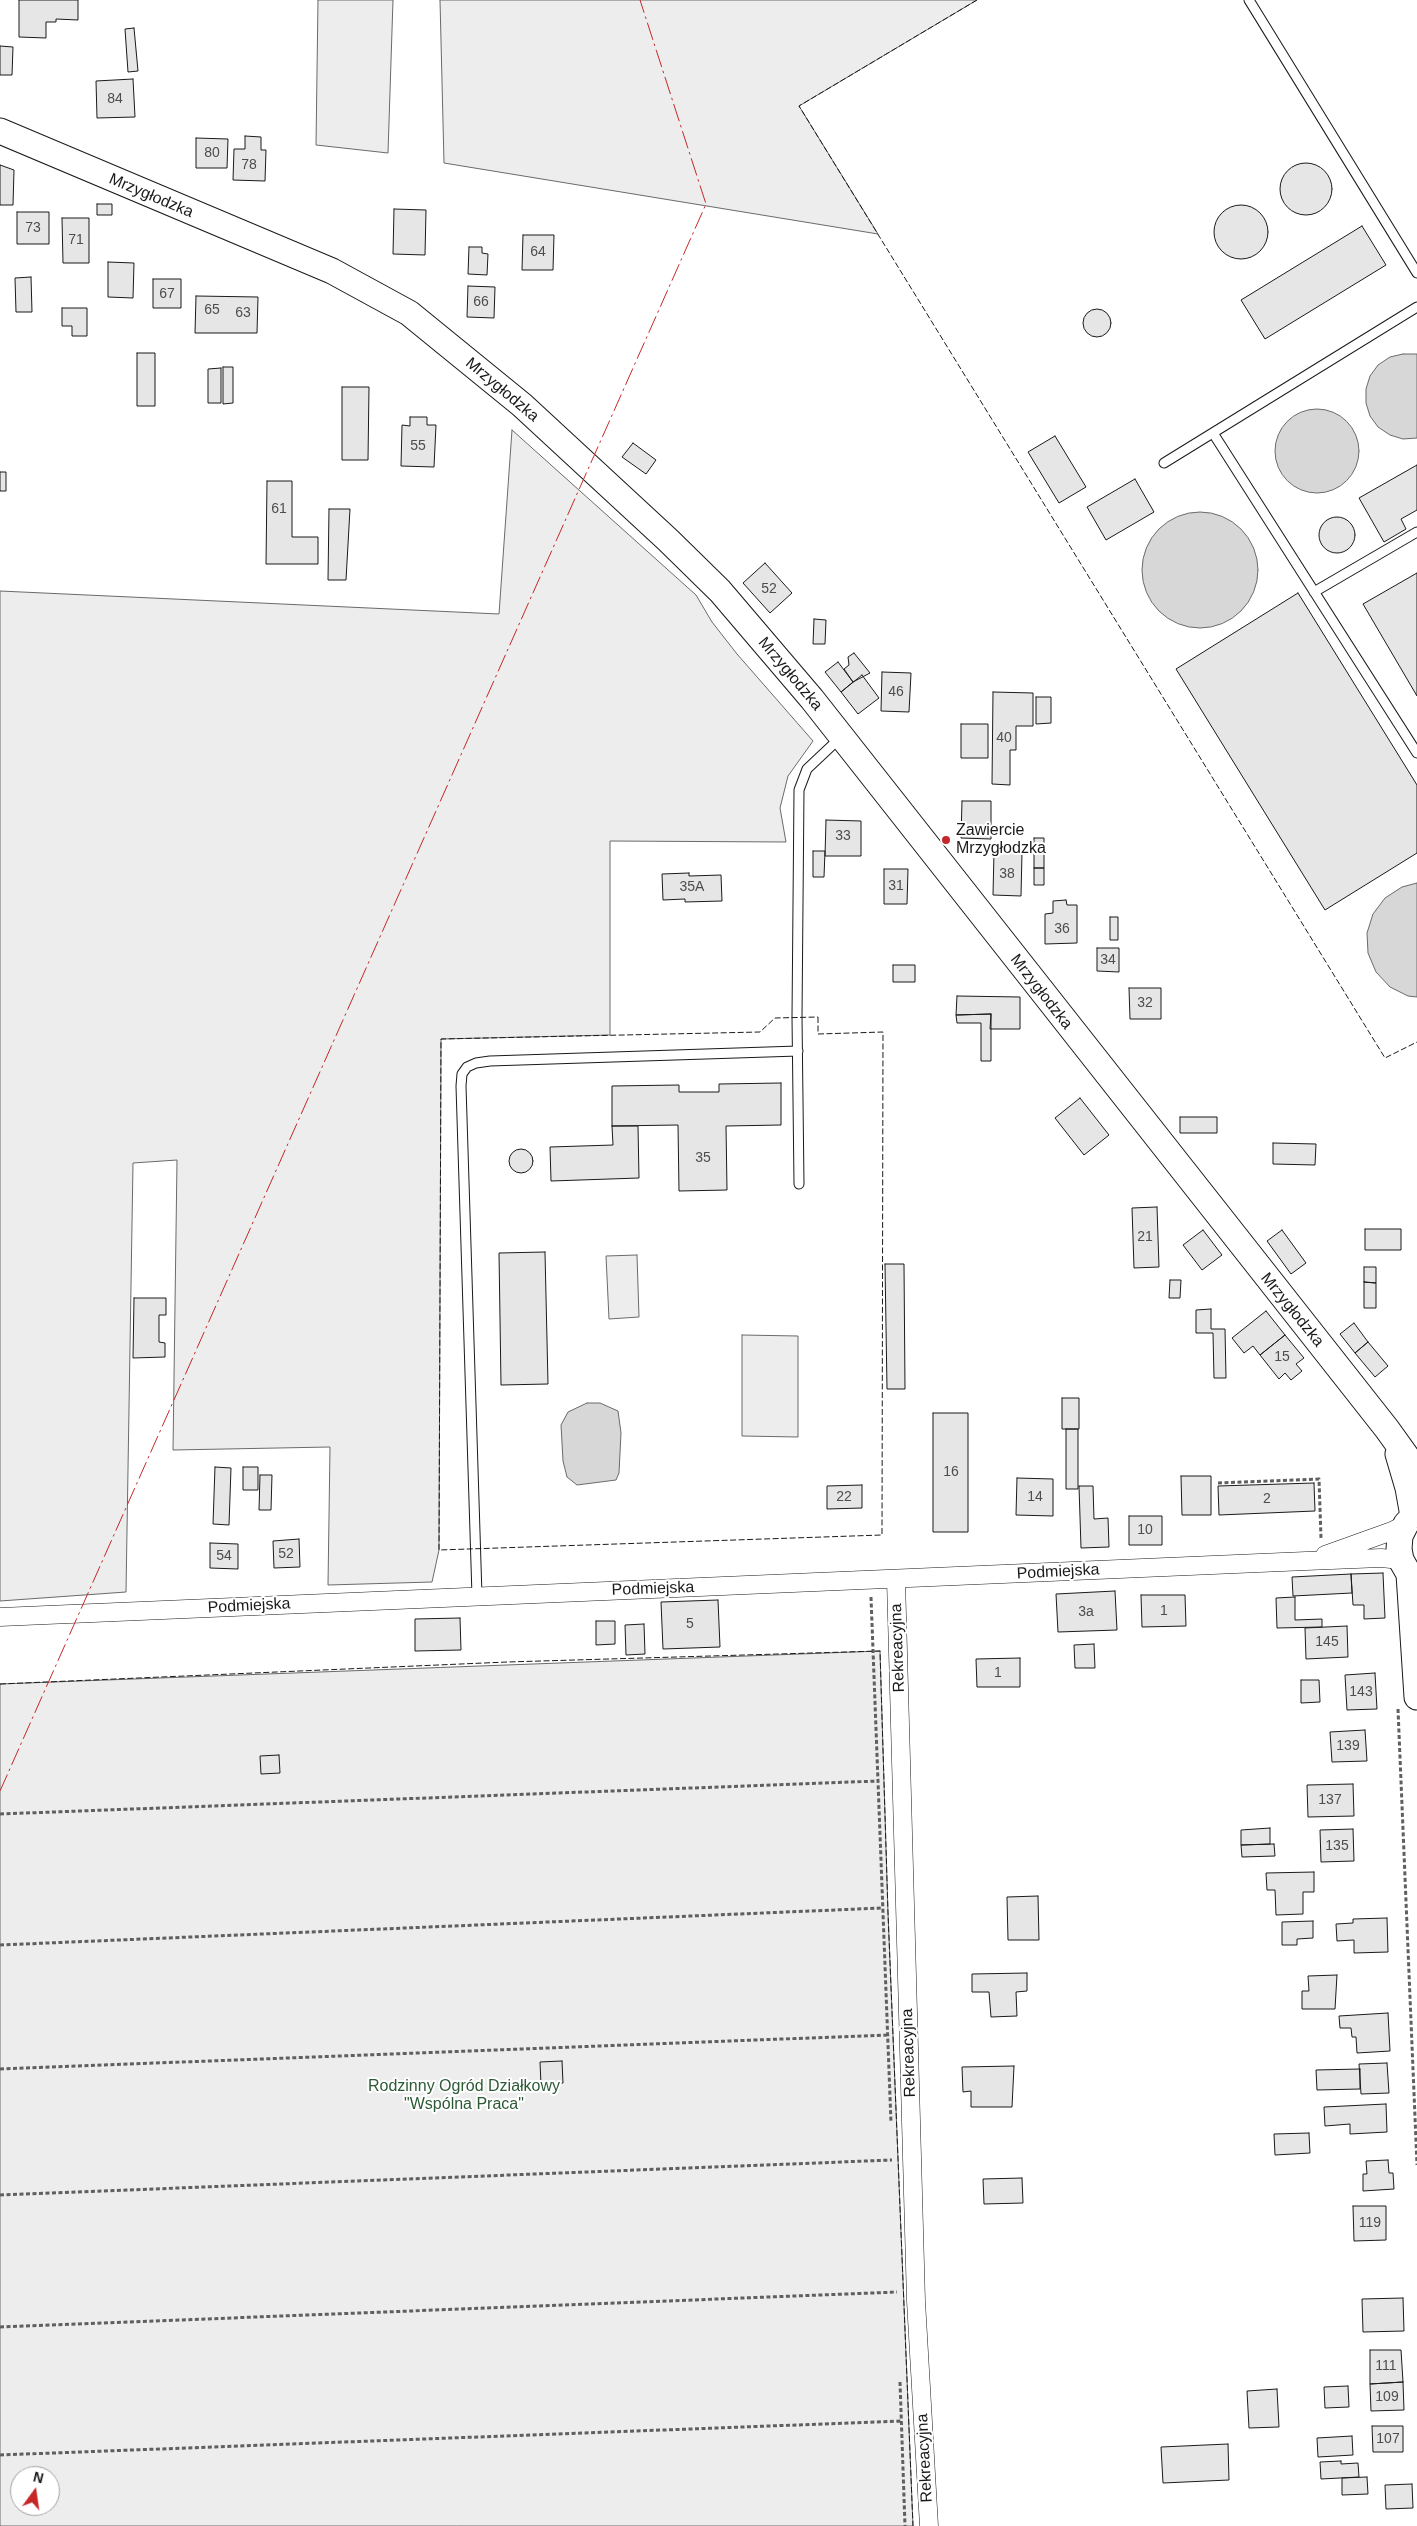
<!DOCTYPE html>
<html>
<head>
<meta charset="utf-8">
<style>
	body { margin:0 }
	#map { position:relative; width:1417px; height:2526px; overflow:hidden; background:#fff; font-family:Helvetica,sans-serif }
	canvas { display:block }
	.north { position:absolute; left:10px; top:2466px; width:50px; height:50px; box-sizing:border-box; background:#fff; border:1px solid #a3a3a3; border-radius:50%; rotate:14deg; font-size:14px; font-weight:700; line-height:20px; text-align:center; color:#1a1a1a }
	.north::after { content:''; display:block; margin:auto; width:18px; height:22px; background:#c62828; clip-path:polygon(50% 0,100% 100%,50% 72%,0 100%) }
</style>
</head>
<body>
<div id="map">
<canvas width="1417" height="2526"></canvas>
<div class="north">N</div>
</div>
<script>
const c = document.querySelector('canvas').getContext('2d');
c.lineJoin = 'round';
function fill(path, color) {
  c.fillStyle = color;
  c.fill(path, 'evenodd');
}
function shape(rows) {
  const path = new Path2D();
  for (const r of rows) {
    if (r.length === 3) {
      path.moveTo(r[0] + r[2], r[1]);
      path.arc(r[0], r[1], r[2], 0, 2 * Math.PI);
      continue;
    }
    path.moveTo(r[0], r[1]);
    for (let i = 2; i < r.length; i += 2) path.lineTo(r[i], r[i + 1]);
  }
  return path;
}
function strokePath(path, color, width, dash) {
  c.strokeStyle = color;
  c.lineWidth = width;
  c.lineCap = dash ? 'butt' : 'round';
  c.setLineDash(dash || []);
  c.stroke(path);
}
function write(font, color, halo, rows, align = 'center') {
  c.font = font + ' Helvetica,sans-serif';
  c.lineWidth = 4;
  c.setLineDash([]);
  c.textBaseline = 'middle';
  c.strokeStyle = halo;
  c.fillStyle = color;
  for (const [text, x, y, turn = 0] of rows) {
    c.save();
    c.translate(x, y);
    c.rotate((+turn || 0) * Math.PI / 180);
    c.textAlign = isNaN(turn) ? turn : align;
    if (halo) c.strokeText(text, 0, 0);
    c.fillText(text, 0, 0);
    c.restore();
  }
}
const built = shape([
	[318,0,393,0,388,153,316,145,318,0],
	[440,0,977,0,799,106,878,234,444,163,440,0],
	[512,430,696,595,712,622,737,654,813,741,788,776,780,808,786,842,610,841,610,1035,441,1039,439,1550,432,1582,328,1585,330,1447,173,1450,177,1160,133,1163,126,1592,0,1601,0,591,499,614,512,430],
	[637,1255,639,1317,609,1319,606,1256,637,1255],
	[742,1335,798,1336,798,1437,742,1436,742,1335],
	[880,1651,888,1913,913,2526,0,2526,0,1684,880,1651],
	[20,2476,50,2476,50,2506,20,2506,20,2476]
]);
const water = shape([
	[1403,354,1417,354,1417,438,1403,439,1390,435,1378,427,1370,416,1366,403,1366,389,1370,376,1378,365,1390,357,1403,354],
	[1317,451,42],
	[1200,570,58],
	[1417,883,1417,997,1408,996,1390,987,1376,972,1368,953,1367,933,1373,914,1385,898,1402,887,1417,883],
	[587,1403,600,1403,618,1411,621,1433,619,1473,616,1480,577,1485,567,1477,563,1461,561,1425,568,1412,587,1403]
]);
const building = shape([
	[19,0,78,0,78,20,56,19,56,22,46,22,46,38,19,37,19,0],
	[134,28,138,71,128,72,125,29,134,28],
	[0,46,13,47,12,75,0,75,0,46],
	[133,79,135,117,97,118,96,81,133,79],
	[245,136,261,137,261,150,266,150,265,181,233,180,234,149,245,149,245,136],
	[196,138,228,139,227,168,196,168,196,138],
	[1306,189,26],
	[0,165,14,170,13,205,0,205,0,165],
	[97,204,112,204,112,215,97,215,97,204],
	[1241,232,27],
	[394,209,426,210,425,255,393,254,394,209],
	[17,212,49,212,49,244,17,244,17,212],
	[62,218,89,218,89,263,63,263,62,218],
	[1362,226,1386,265,1265,339,1241,300,1362,226],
	[523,235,554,235,553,270,522,270,523,235],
	[469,247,482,247,482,253,488,254,487,275,468,274,469,247],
	[108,262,134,263,133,298,108,297,108,262],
	[31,277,32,312,16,312,15,278,31,277],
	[153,279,181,279,181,308,153,308,153,279],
	[468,286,495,287,494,318,467,317,468,286],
	[196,296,258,297,257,333,195,333,196,296],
	[62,308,87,308,87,336,72,336,72,326,62,326,62,308],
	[1097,323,14],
	[137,353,155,353,155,406,137,406,137,353],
	[223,367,233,367,233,403,223,404,223,367],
	[221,368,221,403,208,403,208,369,221,368],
	[342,387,369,387,368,460,342,460,342,387],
	[410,417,427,417,427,425,436,425,434,467,401,466,402,425,410,426,410,417],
	[1055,436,1086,487,1059,503,1028,452,1055,436],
	[633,443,656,460,646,474,622,457,633,443],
	[1417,465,1417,510,1401,519,1406,529,1384,542,1359,498,1417,465],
	[0,472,6,472,6,491,0,491,0,472],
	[1135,479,1154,512,1106,540,1087,507,1135,479],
	[267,481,292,481,292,537,318,537,318,564,266,564,267,481],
	[329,509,350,509,346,580,328,580,329,509],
	[1337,535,18],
	[765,563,792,593,770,613,743,583,765,563],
	[1417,573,1417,696,1363,604,1417,573],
	[1298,593,1417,785,1417,853,1325,910,1176,669,1298,593],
	[814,619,826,620,825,644,813,644,814,619],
	[854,653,870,673,853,682,844,669,849,665,848,657,854,653],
	[838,662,853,682,841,692,825,672,838,662],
	[882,672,911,673,909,712,881,711,882,672],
	[862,675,879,698,858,714,841,692,862,675],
	[993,692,1033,693,1033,726,1016,726,1016,750,1010,750,1010,785,992,784,993,692],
	[1036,697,1051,697,1051,723,1036,724,1036,697],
	[961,724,988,724,988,758,961,758,961,724],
	[962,801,991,801,991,839,961,838,962,801],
	[826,820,861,821,861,856,825,856,826,820],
	[1034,838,1044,838,1044,868,1034,868,1034,838],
	[813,851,825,851,824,877,813,877,813,851],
	[994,852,1022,852,1021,896,993,895,994,852],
	[1034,868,1044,868,1044,885,1034,885,1034,868],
	[884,869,908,869,907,904,884,904,884,869],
	[689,873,689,876,721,875,722,901,685,902,685,899,663,900,662,874,689,873],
	[1066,900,1067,905,1077,905,1077,943,1045,944,1045,914,1053,913,1053,901,1066,900],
	[1110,917,1118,917,1118,940,1110,940,1110,917],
	[1097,948,1119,948,1119,972,1097,971,1097,948],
	[893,965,915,965,915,982,893,982,893,965],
	[1129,988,1161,988,1161,1019,1130,1019,1129,988],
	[957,996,1020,997,1020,1029,990,1029,991,1014,956,1015,957,996],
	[991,1014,991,1061,981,1061,981,1023,957,1023,956,1015,991,1014],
	[781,1083,781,1125,726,1126,727,1190,679,1191,678,1125,612,1126,612,1086,679,1085,679,1092,719,1092,719,1084,781,1083],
	[1080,1098,1109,1135,1084,1155,1055,1118,1080,1098],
	[1180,1117,1217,1117,1217,1133,1180,1133,1180,1117],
	[612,1126,638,1126,639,1178,551,1181,550,1147,613,1145,612,1126],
	[1273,1143,1316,1144,1315,1165,1273,1164,1273,1143],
	[521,1161,12],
	[1157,1207,1159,1267,1134,1268,1132,1208,1157,1207],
	[1365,1229,1401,1229,1401,1250,1365,1250,1365,1229],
	[1203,1230,1222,1255,1202,1270,1183,1245,1203,1230],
	[1282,1230,1306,1263,1291,1274,1267,1241,1282,1230],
	[545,1252,548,1384,501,1385,499,1253,545,1252],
	[885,1264,904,1264,905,1389,887,1389,885,1264],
	[1364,1267,1376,1267,1376,1283,1364,1282,1364,1267],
	[1170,1280,1181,1280,1180,1298,1169,1298,1170,1280],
	[1364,1282,1376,1283,1376,1308,1364,1308,1364,1282],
	[134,1298,166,1298,166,1315,159,1315,159,1342,165,1343,165,1357,133,1358,134,1298],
	[1211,1309,1211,1329,1225,1329,1226,1378,1214,1378,1213,1333,1196,1333,1196,1310,1211,1309],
	[1266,1311,1285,1335,1260,1355,1253,1346,1244,1353,1232,1338,1266,1311],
	[1354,1323,1368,1342,1355,1353,1340,1334,1354,1323],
	[1285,1335,1304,1358,1296,1364,1302,1371,1291,1380,1285,1373,1279,1379,1260,1355,1285,1335],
	[1368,1342,1388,1366,1375,1377,1355,1353,1368,1342],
	[1062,1398,1079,1398,1079,1429,1062,1429,1062,1398],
	[933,1413,968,1413,968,1532,933,1532,933,1413],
	[1066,1429,1078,1429,1078,1489,1066,1489,1066,1429],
	[215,1467,231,1468,229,1525,213,1524,215,1467],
	[243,1467,258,1467,258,1490,243,1490,243,1467],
	[260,1475,272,1475,271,1510,259,1510,260,1475],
	[1181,1476,1211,1476,1211,1515,1182,1515,1181,1476],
	[1017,1478,1053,1479,1053,1516,1016,1515,1017,1478],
	[1314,1483,1315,1511,1219,1515,1218,1486,1314,1483],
	[862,1485,862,1508,827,1509,827,1486,862,1485],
	[1079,1486,1093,1486,1094,1519,1108,1518,1109,1547,1081,1548,1079,1486],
	[1129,1516,1162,1516,1162,1545,1129,1545,1129,1516],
	[299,1539,300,1567,274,1568,273,1541,299,1539],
	[210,1543,238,1544,238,1569,210,1568,210,1543],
	[1383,1573,1385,1618,1364,1619,1364,1605,1353,1605,1351,1574,1383,1573],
	[1351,1574,1352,1593,1293,1596,1292,1577,1351,1574],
	[1115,1591,1117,1630,1058,1632,1056,1594,1115,1591],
	[1141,1595,1185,1595,1186,1626,1142,1627,1141,1595],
	[1295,1597,1295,1620,1322,1619,1322,1627,1277,1628,1276,1598,1295,1597],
	[718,1600,720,1647,663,1649,661,1602,718,1600],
	[460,1618,461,1650,415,1651,415,1619,460,1618],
	[596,1621,615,1621,615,1644,596,1645,596,1621],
	[644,1624,645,1654,626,1655,625,1625,644,1624],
	[1347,1626,1348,1657,1306,1659,1305,1628,1347,1626],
	[1094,1644,1095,1668,1075,1668,1074,1645,1094,1644],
	[1020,1658,1020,1687,977,1687,976,1659,1020,1658],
	[1375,1673,1377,1709,1347,1710,1345,1675,1375,1673],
	[1301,1680,1319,1680,1320,1702,1301,1703,1301,1680],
	[1365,1730,1367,1761,1332,1762,1330,1732,1365,1730],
	[279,1755,280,1773,261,1774,260,1756,279,1755],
	[1353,1784,1354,1816,1308,1817,1307,1785,1353,1784],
	[1270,1828,1270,1844,1241,1845,1241,1830,1270,1828],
	[1353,1829,1354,1861,1321,1862,1320,1830,1353,1829],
	[1274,1844,1275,1856,1242,1857,1241,1845,1274,1844],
	[1314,1872,1314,1892,1303,1892,1303,1914,1276,1915,1275,1890,1267,1890,1266,1873,1314,1872],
	[1038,1896,1039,1940,1008,1940,1007,1897,1038,1896],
	[1387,1918,1388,1952,1354,1953,1354,1940,1337,1941,1336,1924,1353,1923,1353,1919,1387,1918],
	[1313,1921,1313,1938,1297,1939,1297,1945,1282,1945,1282,1922,1313,1921],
	[1027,1973,1027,1991,1016,1992,1017,2016,991,2017,989,1992,972,1992,972,1974,1027,1973],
	[1337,1975,1335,2009,1302,2009,1302,1991,1309,1991,1308,1976,1337,1975],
	[1388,2013,1390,2051,1357,2053,1356,2037,1352,2037,1351,2028,1340,2028,1339,2016,1388,2013],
	[562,2061,563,2083,541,2085,540,2062,562,2061],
	[1387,2063,1389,2093,1361,2094,1359,2064,1387,2063],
	[1014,2066,1012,2107,971,2107,971,2091,963,2092,962,2067,1014,2066],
	[1360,2069,1360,2089,1317,2090,1316,2070,1360,2069],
	[1386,2104,1387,2132,1350,2134,1350,2124,1325,2126,1324,2107,1386,2104],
	[1309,2133,1310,2153,1275,2155,1274,2134,1309,2133],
	[1388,2160,1389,2173,1393,2173,1394,2189,1363,2191,1363,2174,1367,2174,1366,2161,1388,2160],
	[1022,2178,1023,2203,984,2204,983,2179,1022,2178],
	[1353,2206,1386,2206,1386,2240,1354,2241,1353,2206],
	[1403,2298,1404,2331,1363,2332,1362,2299,1403,2298],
	[1370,2350,1401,2350,1403,2382,1370,2384,1370,2350],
	[1403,2382,1404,2410,1371,2411,1370,2384,1403,2382],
	[1348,2386,1349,2407,1325,2408,1324,2387,1348,2386],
	[1277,2389,1279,2427,1249,2428,1247,2391,1277,2389],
	[1372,2426,1403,2426,1403,2452,1373,2452,1372,2426],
	[1352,2436,1353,2455,1318,2457,1317,2438,1352,2436],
	[1228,2444,1229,2480,1163,2483,1161,2447,1228,2444],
	[1341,2461,1341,2464,1358,2463,1359,2477,1321,2479,1320,2462,1341,2461],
	[1367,2477,1368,2494,1342,2495,1342,2478,1367,2477],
	[1412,2484,1413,2508,1386,2509,1385,2485,1412,2484]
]);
const path = shape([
	[1218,1483,1319,1479,1321,1538],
	[871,1597,891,2123],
	[1398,1709,1417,2165],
	[0,1814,878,1781],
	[0,1945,882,1908],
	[0,2069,887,2035],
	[0,2195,892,2160],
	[0,2327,897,2292],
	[900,2382,905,2526],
	[0,2455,902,2421]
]);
const lane = shape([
	[1249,0,1417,273],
	[1213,433,1417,753],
	[1164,463,1417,307],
	[1314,592,1417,532],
	[799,1184,797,1017,799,790,807,769,841,737],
	[477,1596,461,1086,462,1074,467,1067,476,1063,490,1061,798,1051]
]);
const street = shape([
	[1325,1555,1392,1531,1406,1524],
	[896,1580,916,2301,929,2526],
	[0,1617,1306,1561,1381,1558,1401,1560]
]);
const secondary = shape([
	[0,131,332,271,409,313,522,405,668,540,720,591,812,699,1387,1429,1417,1471],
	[1398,1454,1408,1488,1413,1516],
	[1417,1512,1406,1524,1400,1536,1399,1549,1401,1560,1409,1574,1417,1581],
	[1409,1574,1417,1697]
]);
const fence = shape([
	[977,0,799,106,1385,1058,1417,1042],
	[818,1017,818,1034,883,1032,882,1535,439,1550,441,1039,760,1032,775,1018,818,1017],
	[0,1684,507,1662,880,1651,888,1913,913,2526]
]);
const power = shape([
	[0,1791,706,204,640,0]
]);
const markers = [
	[946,840,5,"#c62828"]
];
const numberNames = [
	["84",115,99],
	["80",212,153],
	["78",249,165],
	["73",33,228],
	["71",76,240],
	["64",538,252],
	["67",167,294],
	["66",481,302],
	["65",212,310],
	["63",243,313],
	["55",418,446],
	["61",279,509],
	["52",769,589],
	["46",896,692],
	["40",1004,738],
	["33",843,836],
	["38",1007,874],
	["31",896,886],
	["35A",692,887],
	["36",1062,929],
	["34",1108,960],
	["32",1145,1003],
	["35",703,1158],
	["21",1145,1237],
	["15",1282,1357],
	["16",951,1472],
	["22",844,1497],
	["14",1035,1497],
	["2",1267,1499],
	["10",1145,1530],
	["52",286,1554],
	["54",224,1556],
	["1",1164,1611],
	["3a",1086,1612],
	["5",690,1624],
	["145",1327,1642],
	["1",998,1673],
	["143",1361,1692],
	["139",1348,1746],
	["137",1330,1800],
	["135",1337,1846],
	["119",1370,2223],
	["111",1386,2366],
	["109",1387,2397],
	["107",1388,2439]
];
const streetNames = [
	["Mrzygłodzka",151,196,23],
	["Mrzygłodzka",502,390,40],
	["Mrzygłodzka",790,674,50],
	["Mrzygłodzka",1041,992,52],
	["Mrzygłodzka",1292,1310,51],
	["Podmiejska",1058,1572,-3],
	["Podmiejska",653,1589,-2],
	["Podmiejska",249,1606,-3],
	["Rekreacyjna",898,1648,-92],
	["Rekreacyjna",909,2053,-92],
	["Rekreacyjna",925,2458,-93]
];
const poiNames = [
	["Zawiercie",956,831],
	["Mrzygłodzka",956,849]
];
const parkNames = [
	["Rodzinny Ogród Działkowy",464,2087],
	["\"Wspólna Praca\"",464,2105]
];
fill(built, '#ededed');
strokePath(built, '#6a6a6a', 1);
fill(water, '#d7d7d7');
strokePath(water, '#6a6a6a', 1);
fill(building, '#e6e6e6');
strokePath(building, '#1a1a1a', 1);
strokePath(lane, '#1a1a1a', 11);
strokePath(street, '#1a1a1a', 19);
strokePath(secondary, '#1a1a1a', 27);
strokePath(path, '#5f5f5f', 3, [4, 2.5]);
strokePath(lane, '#fff', 9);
strokePath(street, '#fff', 18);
strokePath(secondary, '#fff', 25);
strokePath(fence, '#1a1a1a', 1, [6, 2.5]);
strokePath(power, '#c62828', 1, [18, 4, 2.5, 4]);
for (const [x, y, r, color] of markers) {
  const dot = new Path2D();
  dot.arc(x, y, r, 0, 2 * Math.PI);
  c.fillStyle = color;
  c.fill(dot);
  strokePath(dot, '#fff', 2);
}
write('14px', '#4d4d4d', null, numberNames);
write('16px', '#1a1a1a', '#fff', streetNames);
write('16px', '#1a1a1a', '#fff', poiNames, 'left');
write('16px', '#2b5a34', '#fff', parkNames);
</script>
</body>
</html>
